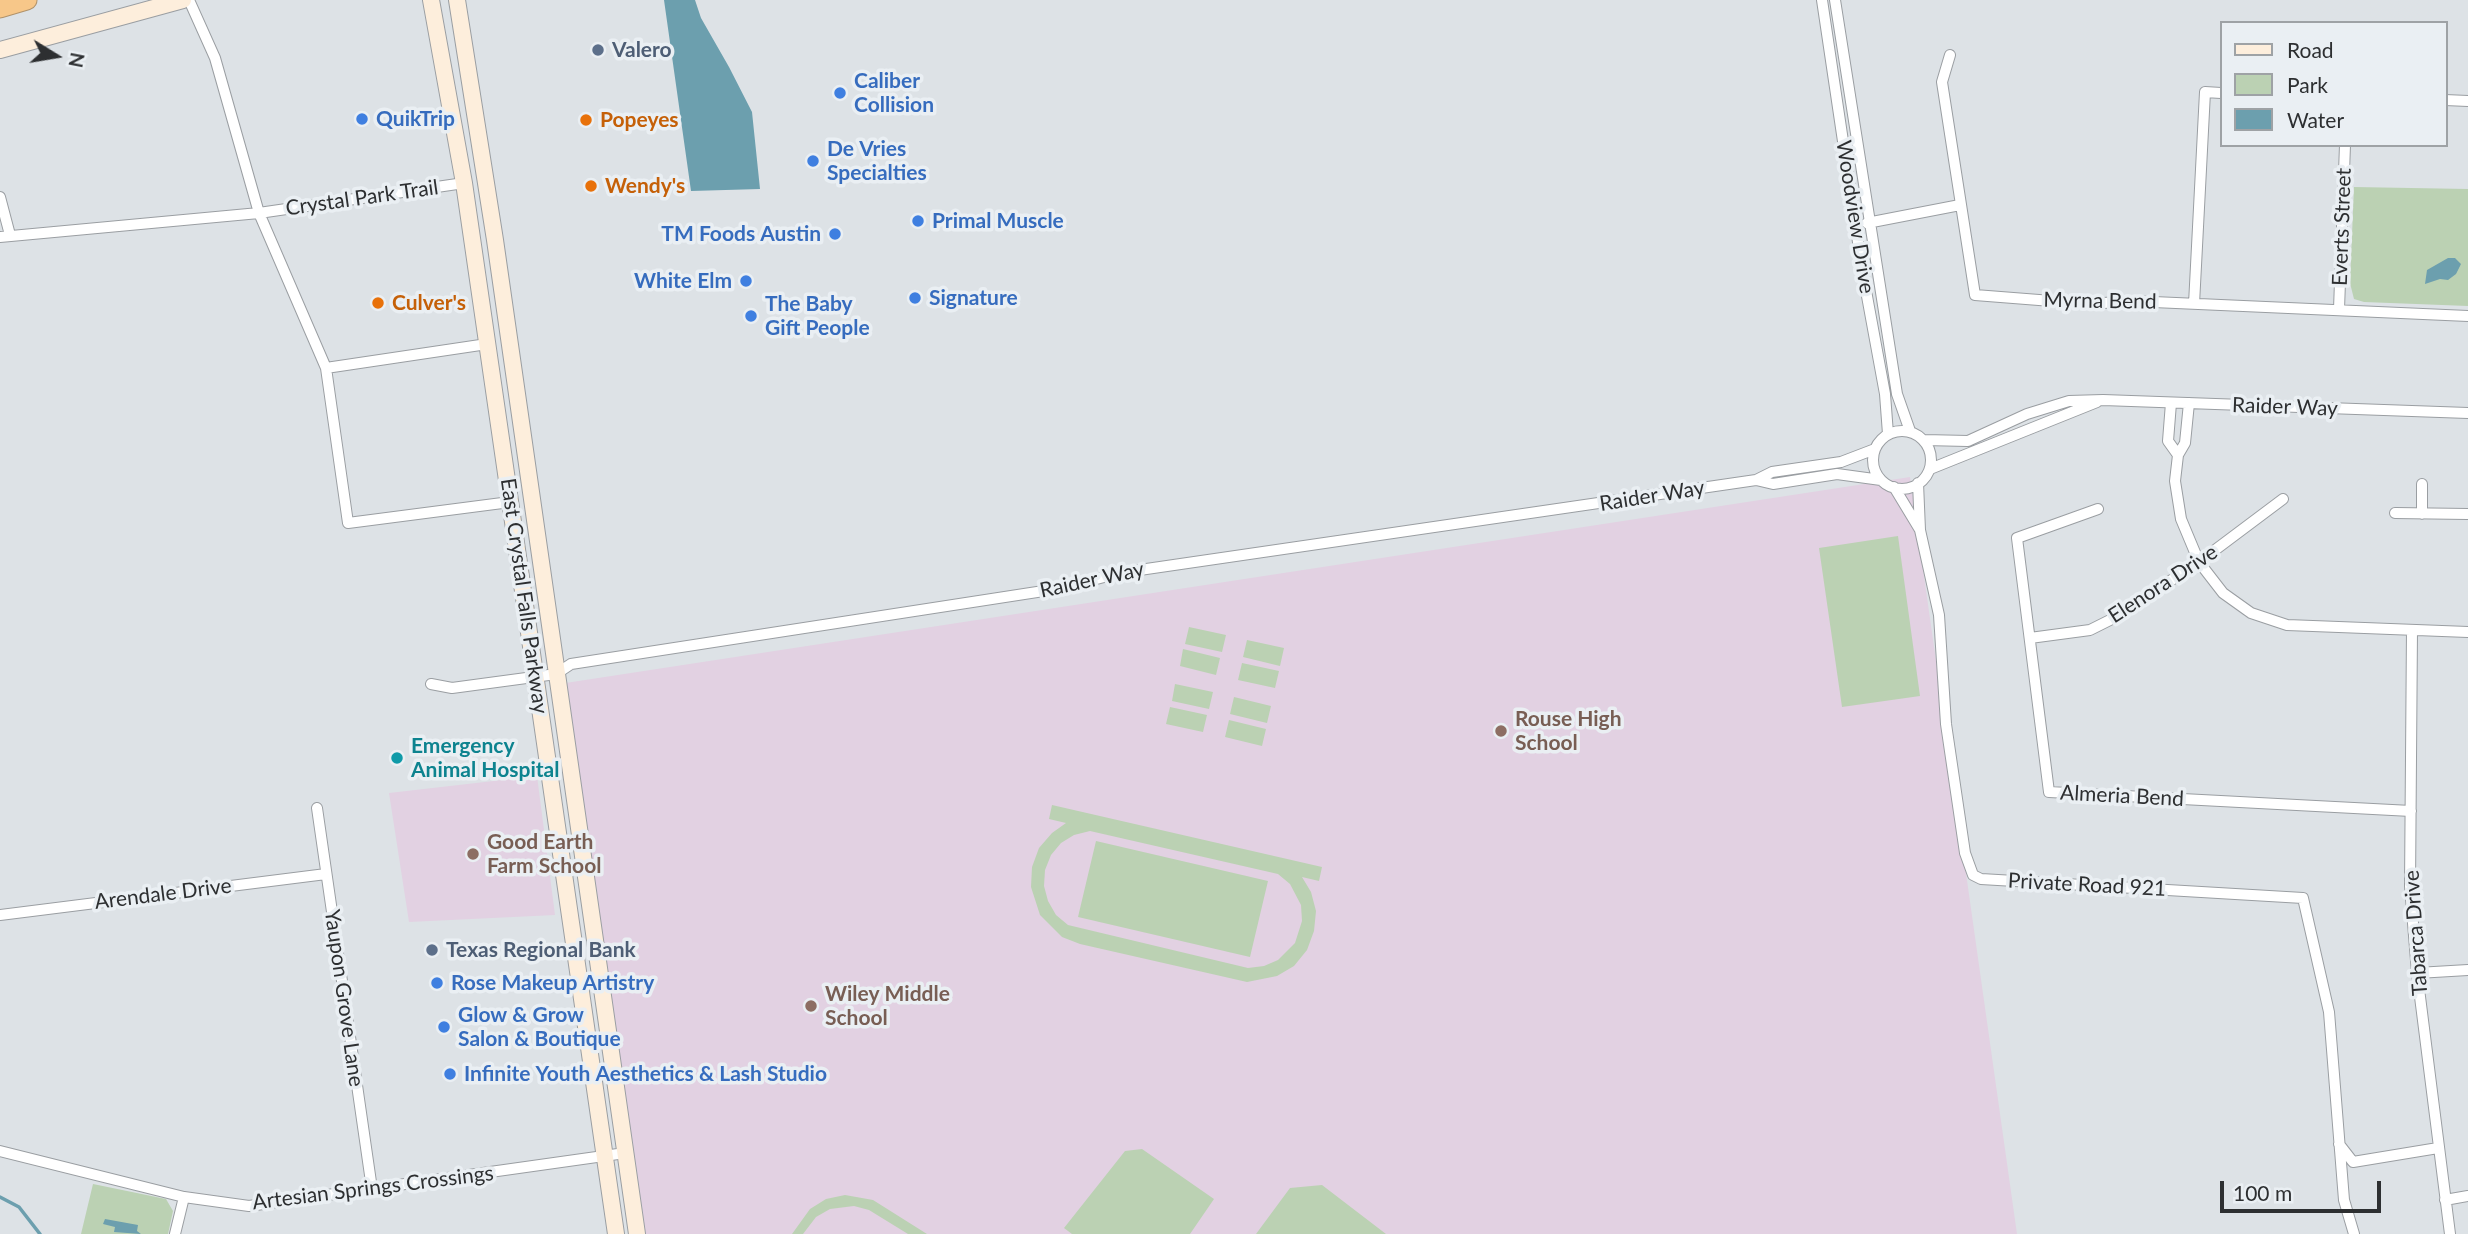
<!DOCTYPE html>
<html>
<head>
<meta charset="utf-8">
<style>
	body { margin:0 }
	#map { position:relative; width:2468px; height:1234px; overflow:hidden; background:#dde2e6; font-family:Lato,sans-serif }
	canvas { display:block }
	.legend { position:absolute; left:2220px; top:21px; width:228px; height:126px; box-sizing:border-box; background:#eaeff3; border:2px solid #9ea2a5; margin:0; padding:9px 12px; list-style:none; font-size:21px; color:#2d2f31 }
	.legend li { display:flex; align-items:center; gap:14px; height:35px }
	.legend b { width:35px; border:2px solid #9ea2a5 }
	.north { position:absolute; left:21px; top:21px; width:70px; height:70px; -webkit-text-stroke:5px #eaeff3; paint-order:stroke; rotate:101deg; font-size:19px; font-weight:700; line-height:28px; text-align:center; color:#2d2f31 }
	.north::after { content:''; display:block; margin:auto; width:24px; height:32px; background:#2d2f31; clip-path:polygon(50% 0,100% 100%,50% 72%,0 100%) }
	.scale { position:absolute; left:2220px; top:1181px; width:161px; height:32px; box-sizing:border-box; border:4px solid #2d2f31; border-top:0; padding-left:9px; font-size:21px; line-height:24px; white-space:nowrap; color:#2d2f31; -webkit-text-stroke:5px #eaeff3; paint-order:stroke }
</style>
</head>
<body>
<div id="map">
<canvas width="2468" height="1234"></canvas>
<ul class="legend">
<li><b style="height:9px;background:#fdeedc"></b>Road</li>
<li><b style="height:19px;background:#bbd1b3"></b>Park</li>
<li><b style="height:19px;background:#6c9fae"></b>Water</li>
</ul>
<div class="north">N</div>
<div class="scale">100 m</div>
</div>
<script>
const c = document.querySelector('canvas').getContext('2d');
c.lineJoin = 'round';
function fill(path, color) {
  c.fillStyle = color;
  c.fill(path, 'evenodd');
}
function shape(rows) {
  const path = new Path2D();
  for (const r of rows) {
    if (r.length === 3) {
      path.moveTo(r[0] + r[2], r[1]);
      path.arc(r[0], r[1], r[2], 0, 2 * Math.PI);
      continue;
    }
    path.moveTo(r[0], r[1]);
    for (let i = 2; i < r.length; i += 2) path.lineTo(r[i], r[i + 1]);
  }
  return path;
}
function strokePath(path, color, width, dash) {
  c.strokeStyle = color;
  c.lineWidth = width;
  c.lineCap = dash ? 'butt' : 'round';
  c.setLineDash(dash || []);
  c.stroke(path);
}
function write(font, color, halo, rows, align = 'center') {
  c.font = font + ' Lato,sans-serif';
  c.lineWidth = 7;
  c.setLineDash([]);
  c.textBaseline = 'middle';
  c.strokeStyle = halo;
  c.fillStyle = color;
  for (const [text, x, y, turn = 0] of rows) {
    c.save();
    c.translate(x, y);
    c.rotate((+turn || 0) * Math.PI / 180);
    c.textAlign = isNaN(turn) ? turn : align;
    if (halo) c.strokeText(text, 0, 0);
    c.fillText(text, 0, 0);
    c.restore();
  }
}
const education = shape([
	[1910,477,2017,1234,645,1234,559,684],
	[537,776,555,915,409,922,389,793]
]);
const green = shape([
	[2354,187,2468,189,2468,306,2364,302,2354,299,2350,283],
	[1898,536,1920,696,1842,707,1819,548],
	[1189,627,1226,635,1222,652,1185,644],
	[1247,640,1284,648,1280,666,1243,657],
	[1183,649,1220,658,1216,675,1180,666],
	[1242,663,1279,671,1275,688,1238,680],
	[1175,684,1213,692,1209,709,1172,701],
	[1234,697,1271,706,1267,723,1230,714],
	[1170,707,1207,715,1203,732,1166,724],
	[1229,720,1266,729,1262,746,1225,737],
	[1052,805,1322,867,1319,881,1302,877,1311,892,1316,911,1314,931,1307,950,1294,966,1277,976,1247,982,1080,944,1062,937,1040,915,1031,887,1032,867,1039,848,1052,833,1066,823,1049,819],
	[1090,831,1278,874,1290,884,1301,905,1302,921,1295,943,1278,960,1264,966,1248,968,1068,925,1056,915,1048,901,1044,886,1045,870,1051,855,1061,843,1074,835],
	[1096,841,1268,881,1250,957,1078,917],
	[1142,1149,1214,1199,1190,1234,1072,1234,1064,1228,1125,1151],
	[93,1184,166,1199,173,1211,168,1234,81,1234],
	[1322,1185,1386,1234,1256,1234,1290,1188],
	[845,1195,873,1200,927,1234,908,1234,869,1210,854,1206,830,1209,816,1217,803,1234,792,1234,810,1209,826,1199]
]);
const water = shape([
	[664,0,695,0,701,18,729,67,752,112,760,189,691,191],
	[2448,258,2455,258,2461,264,2456,274,2448,280,2440,279,2425,284,2427,270],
	[105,1219,138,1225,137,1231,141,1234,114,1232,115,1227,103,1224]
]);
const stream = shape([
	[0,1197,19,1207,40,1234]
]);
const street = shape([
	[189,0,215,58,259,213,326,368,348,523,510,502],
	[1822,0,1862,269,1885,394,1888,434],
	[1835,0,1897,394,1910,431],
	[1950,55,1942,82,1975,295,2090,304,2131,301,2468,316],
	[2445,100,2468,101],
	[0,197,10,235],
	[1867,223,1960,205],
	[0,237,259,213,464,183],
	[2194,304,2205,92,2221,93],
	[2339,309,2345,145],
	[326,368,487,344],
	[2171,403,2168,441,2178,455],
	[2189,403,2185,443,2178,455,2175,481,2181,519,2199,562,2223,593,2251,613,2287,625,2468,632],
	[1902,460,29],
	[1924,440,1968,441,2027,414,2069,401,2103,400,2468,413],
	[1930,469,2097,402],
	[1756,480,1773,484,1837,474,1881,480],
	[1918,483,1920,530,1939,615,1946,724,1965,853,1973,875,1981,879,2303,898,2329,1012,2344,1200,2354,1234],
	[1894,487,1920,530],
	[2098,509,2017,538,2049,792,2411,811],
	[2395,513,2468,514],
	[2422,514,2422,484],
	[2412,630,2410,886,2417,973,2450,1234],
	[2030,638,2090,630,2112,619,2199,562,2283,499],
	[431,684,452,688,556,674,571,664,1063,588,1119,573,1756,480,1772,472,1841,462,1875,449],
	[317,808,372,1189],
	[0,915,326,874],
	[2417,973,2468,970],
	[2339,1144,2353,1162,2438,1148],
	[0,1151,184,1197,249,1206,625,1153],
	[2445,1200,2468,1196],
	[175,1234,184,1197]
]);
const secondary = shape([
	[431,0,464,183,616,1234],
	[457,0,495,240,637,1234],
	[0,50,183,0]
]);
const highway = shape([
	[0,8,27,0]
]);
const markers = [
	[598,50,7,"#5c6f8a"],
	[840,93,7,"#3f7fe0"],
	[362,119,7,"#3f7fe0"],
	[586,120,7,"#e8710a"],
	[813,161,7,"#3f7fe0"],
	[591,186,7,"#e8710a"],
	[918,221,7,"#3f7fe0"],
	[835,234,7,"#3f7fe0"],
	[746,281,7,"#3f7fe0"],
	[915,298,7,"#3f7fe0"],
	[378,303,7,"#e8710a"],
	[751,316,7,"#3f7fe0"],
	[1501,731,7,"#8d6e63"],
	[397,758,7,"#0f9aa8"],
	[473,854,7,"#8d6e63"],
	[432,950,7,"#5c6f8a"],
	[437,983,7,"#3f7fe0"],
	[811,1006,7,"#8d6e63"],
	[444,1027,7,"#3f7fe0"],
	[450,1074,7,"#3f7fe0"]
];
const serviceNames = [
	["Valero",612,50],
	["Texas Regional Bank",446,950]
];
const shopNames = [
	["Caliber",854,81],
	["Collision",854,105],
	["QuikTrip",376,119],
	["De Vries",827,149],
	["Specialties",827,173],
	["Primal Muscle",932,221],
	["TM Foods Austin",821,234,"right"],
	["White Elm",732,281,"right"],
	["Signature",929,298],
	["The Baby",765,304],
	["Gift People",765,328],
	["Rose Makeup Artistry",451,983],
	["Glow & Grow",458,1015],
	["Salon & Boutique",458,1039],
	["Infinite Youth Aesthetics & Lash Studio",464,1074]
];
const foodNames = [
	["Popeyes",600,120],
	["Wendy's",605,186],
	["Culver's",392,303]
];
const streetNames = [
	["Crystal Park Trail",362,198,-8],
	["Woodview Drive",1855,217,81],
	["Everts Street",2342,227,-88],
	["Myrna Bend",2100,301,1],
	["Raider Way",2285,407,2],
	["Raider Way",1652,496,-9],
	["Raider Way",1092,580,-12],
	["Elenora Drive",2163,584,-33],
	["East Crystal Falls Parkway",524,596,82],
	["Almeria Bend",2122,796,3],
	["Private Road 921",2087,885,3],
	["Arendale Drive",163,894,-7],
	["Tabarca Drive",2416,933,-94],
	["Yaupon Grove Lane",344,998,82],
	["Artesian Springs Crossings",373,1188,-7]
];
const educationNames = [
	["Rouse High",1515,719],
	["School",1515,743],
	["Good Earth",487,842],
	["Farm School",487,866],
	["Wiley Middle",825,994],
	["School",825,1018]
];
const cultureNames = [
	["Emergency",411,746],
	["Animal Hospital",411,770]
];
fill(education, '#e2d1e2');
fill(green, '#bbd1b3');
fill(water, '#6c9fae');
strokePath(stream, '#6c9fae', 3.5);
strokePath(street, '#9a9ea2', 12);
strokePath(secondary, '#9a9ea2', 18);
strokePath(highway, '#b0926a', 21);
strokePath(street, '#fff', 10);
strokePath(secondary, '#fdeedc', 16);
strokePath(highway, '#f7c789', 19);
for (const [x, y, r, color] of markers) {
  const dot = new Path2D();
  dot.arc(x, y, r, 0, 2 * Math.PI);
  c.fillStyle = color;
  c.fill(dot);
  strokePath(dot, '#eaeff3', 2.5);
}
write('bold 21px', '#4e5e75', '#eaeff3', serviceNames, 'left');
write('bold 21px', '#366cbe', '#eaeff3', shopNames, 'left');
write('bold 21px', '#c56008', '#eaeff3', foodNames, 'left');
write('21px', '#2d2f31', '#eaeff3', streetNames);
write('bold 21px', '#785e54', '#eaeff3', educationNames, 'left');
write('bold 21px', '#0d838f', '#eaeff3', cultureNames, 'left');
</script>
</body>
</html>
